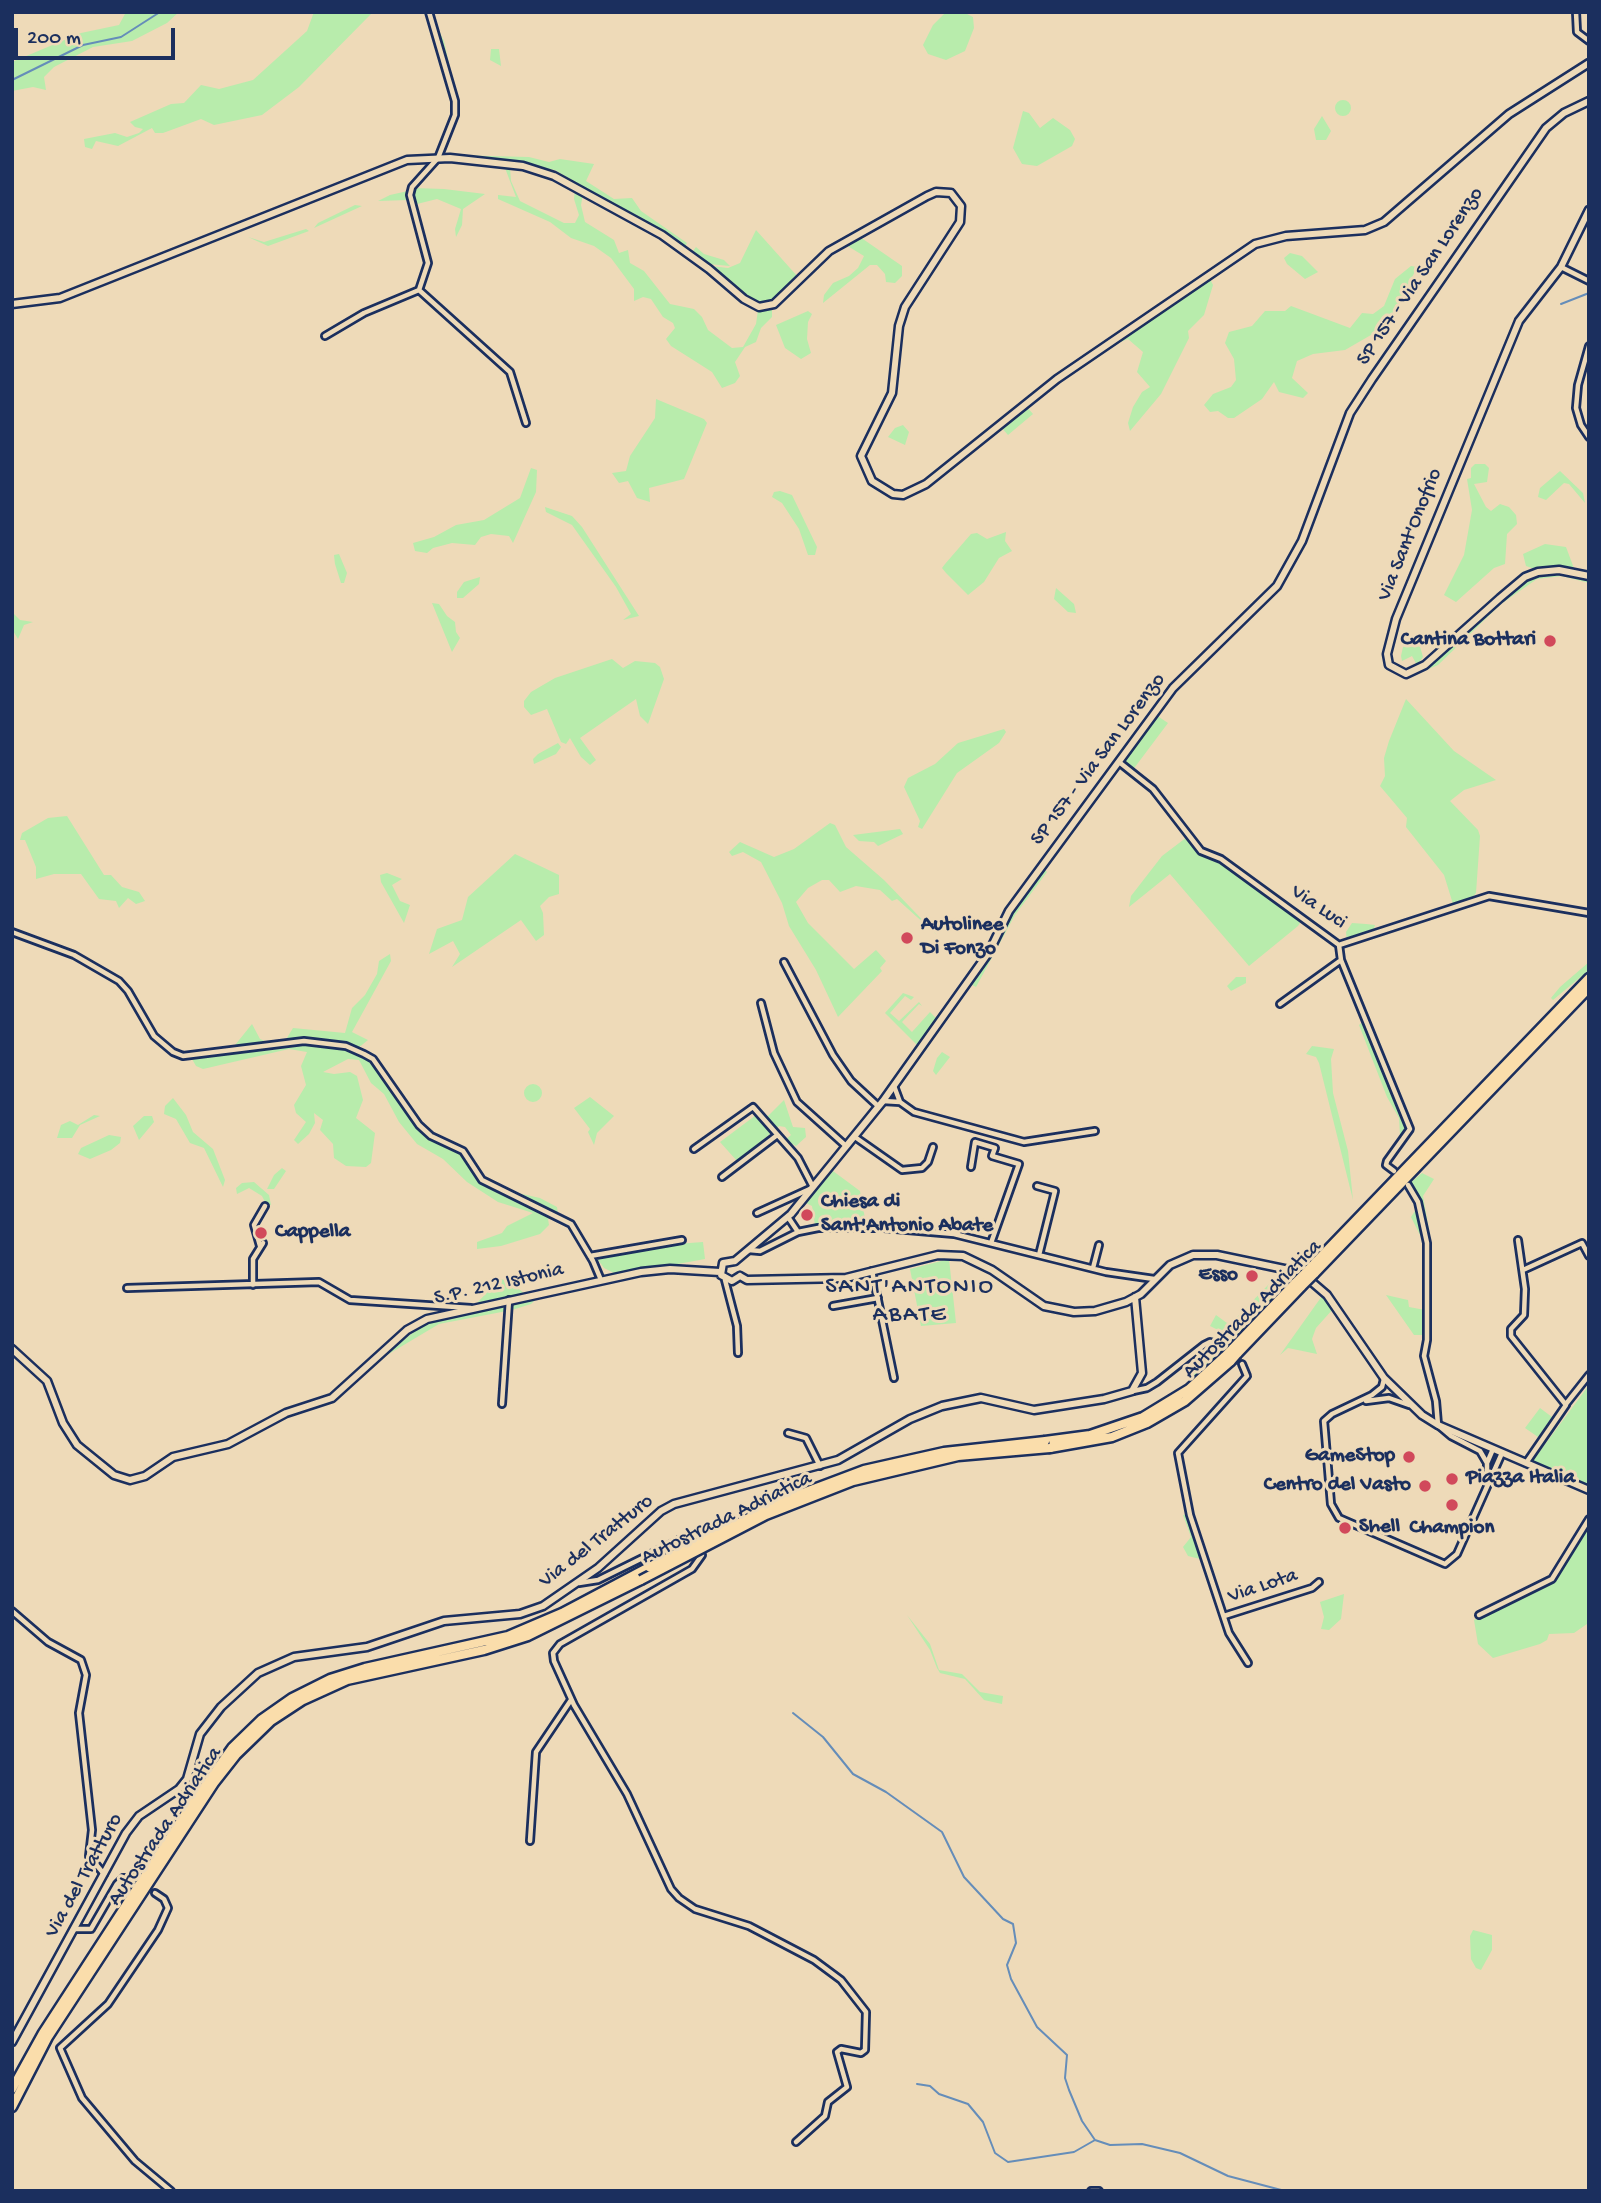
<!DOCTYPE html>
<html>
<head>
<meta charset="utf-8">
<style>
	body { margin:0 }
	#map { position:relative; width:1601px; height:2203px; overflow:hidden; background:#eedab8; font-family:"Gochi Hand",sans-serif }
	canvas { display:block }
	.frame { position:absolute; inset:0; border:14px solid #1b2f5e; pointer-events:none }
	.scale { position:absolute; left:14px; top:28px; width:161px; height:32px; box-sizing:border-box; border:4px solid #1b2f5e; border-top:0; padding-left:9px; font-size:21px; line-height:24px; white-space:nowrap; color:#1b2f5e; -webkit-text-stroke:5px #eedab8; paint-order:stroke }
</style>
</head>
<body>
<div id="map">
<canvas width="1601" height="2203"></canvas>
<div class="frame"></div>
<div class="scale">200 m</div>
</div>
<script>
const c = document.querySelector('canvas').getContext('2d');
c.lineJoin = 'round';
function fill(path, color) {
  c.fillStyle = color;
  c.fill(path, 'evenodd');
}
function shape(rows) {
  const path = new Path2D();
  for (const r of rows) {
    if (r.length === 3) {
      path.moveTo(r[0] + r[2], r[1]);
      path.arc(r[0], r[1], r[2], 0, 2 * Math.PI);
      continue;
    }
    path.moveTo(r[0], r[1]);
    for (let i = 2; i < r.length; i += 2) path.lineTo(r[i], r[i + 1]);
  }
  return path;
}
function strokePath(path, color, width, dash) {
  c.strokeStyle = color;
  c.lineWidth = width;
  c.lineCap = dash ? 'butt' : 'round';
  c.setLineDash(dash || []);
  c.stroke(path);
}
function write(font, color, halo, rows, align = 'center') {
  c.font = font + ' "Gochi Hand",sans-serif';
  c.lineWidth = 6;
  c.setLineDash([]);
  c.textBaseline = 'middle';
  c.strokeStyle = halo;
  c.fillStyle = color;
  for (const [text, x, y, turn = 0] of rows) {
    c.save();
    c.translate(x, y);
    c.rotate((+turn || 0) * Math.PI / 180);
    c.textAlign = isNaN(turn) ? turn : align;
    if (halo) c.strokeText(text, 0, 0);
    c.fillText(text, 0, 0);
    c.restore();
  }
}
const green = shape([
	[126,12,179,12,167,23,132,41,93,47,54,67,44,77,46,90,33,87,12,91,12,62,81,33,119,25],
	[314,12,373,12,299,87,262,115,214,125,201,119,163,133,155,133,152,128,118,146,96,141,92,149,85,147,84,139,115,133,127,137,139,133,143,129,135,127,130,122,171,104,184,103,201,85,219,89,253,80,307,31],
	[430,12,444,41,458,104,446,58],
	[946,12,963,12,973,17,974,28,965,51,946,60,928,54,923,45,933,25],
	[491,49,499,49,501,66,490,60],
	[1343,108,8],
	[1023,111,1029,113,1040,128,1053,118,1070,130,1075,139,1072,146,1037,166,1022,164,1013,148],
	[1322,116,1331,131,1326,140,1316,140,1314,129],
	[451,155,529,157,549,162,560,159,594,164,586,181,614,199,632,198,641,211,687,243,685,247,555,170],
	[505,168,510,168,511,181,520,201,564,223,575,223,579,215,574,199,575,190,583,194,581,205,585,222,614,240,619,253,628,250,630,263,644,271,670,304,694,309,702,317,708,330,732,348,743,347,756,324,758,310,772,308,772,317,761,328,756,342,745,347,735,362,740,376,735,383,722,388,712,372,671,346,666,339,675,328,673,323,663,317,651,299,643,297,634,301,634,289,611,258,594,246,571,238,550,222,498,199,498,195,516,197],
	[414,188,444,189,485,194,463,209,462,225,456,237,455,229,461,209,437,199,413,205],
	[408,191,408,200,378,201,390,195],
	[355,205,362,206,314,228,318,223],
	[306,229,309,231,268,246,248,237,264,242],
	[756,230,798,277,774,299,759,303,748,298,711,266,728,268,740,263],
	[860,237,902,266,902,276,895,283,886,282,885,274,877,265,870,265,823,303,824,295,833,283,849,276,858,268,864,256,846,245],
	[696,247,704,254,724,260,730,266,708,264,693,251],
	[1290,253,1302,256,1318,272,1305,279,1287,264,1284,258],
	[1411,266,1417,267,1390,324,1345,350,1313,354,1297,361,1292,378,1308,393,1303,398,1279,392,1274,382,1262,399,1234,418,1228,418,1218,411,1210,412,1204,405,1213,394,1231,387,1236,380,1234,359,1225,343,1229,332,1252,326,1265,311,1285,311,1291,306,1350,328,1362,313,1373,314,1384,306,1395,279],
	[1209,277,1213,285,1204,315,1188,331,1189,338,1161,394,1130,431,1128,423,1133,407,1142,392,1150,387,1137,372,1143,352,1128,339,1118,343,1117,340],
	[808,311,812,314,808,322,807,339,811,353,801,359,785,348,776,325],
	[656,399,704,419,707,423,684,479,649,488,650,502,637,498,628,481,619,483,612,473,626,471,630,456,655,418],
	[1026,406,1033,414,1008,435,1001,427],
	[903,425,909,432,905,445,888,437,895,428],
	[1475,464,1485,464,1489,468,1487,482,1474,484,1486,507,1491,511,1500,504,1509,507,1516,515,1517,524,1507,534,1505,564,1494,568,1456,602,1444,595,1464,555,1472,510,1467,479,1471,478,1471,468],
	[531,468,537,470,536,492,513,543,509,536,491,534,481,537,475,545,452,543,433,548,427,553,415,551,413,543,434,537,456,525,484,520,520,498],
	[1560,471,1583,493,1585,503,1569,484,1564,483,1546,500,1538,497,1540,488],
	[780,491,792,495,817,547,815,555,808,555,799,529,782,503,772,497,774,492],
	[545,507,572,516,582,527,639,616,623,620,631,614,616,587,572,525,546,512],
	[1006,532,1005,541,1012,551,999,558,984,582,968,595,946,573,942,568,945,564,971,534,977,533,987,539],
	[1545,544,1566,547,1575,571,1545,567,1535,569,1526,566,1523,554],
	[339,554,347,573,344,583,341,583,335,564,334,555],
	[1550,573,1589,578,1589,583,1562,576,1537,579,1501,604,1438,665,1424,671,1518,588,1536,575],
	[480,577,479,584,463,598,457,598,457,592,464,582],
	[1056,588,1074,604,1076,613,1068,612,1054,599],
	[432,603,439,604,447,616,455,622,456,632,460,638,452,652],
	[12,612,20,620,33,622,24,625,18,639,12,629],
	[1414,636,1417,636,1423,657,1417,665,1412,656,1402,661,1401,656,1403,647],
	[612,659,623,668,635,661,655,663,660,667,664,679,648,724,640,716,636,699,580,738,596,760,590,765,581,757,570,738,566,744,561,742,547,709,531,715,524,707,524,701,531,692,555,678],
	[1406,699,1454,751,1496,780,1464,790,1450,801,1478,830,1480,836,1476,893,1470,900,1453,904,1444,875,1406,827,1407,818,1380,786,1385,776,1384,758,1389,741],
	[1156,715,1168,723,1132,771,1123,762],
	[1004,729,1006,732,999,743,957,773,922,829,918,827,920,821,904,787,908,778,935,764,958,743],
	[558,743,561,747,556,754,534,764,533,759,538,754],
	[67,816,104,875,111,875,122,887,139,892,145,901,136,904,128,898,119,908,116,901,99,899,81,874,54,874,36,879,36,867,25,840,20,840,22,833,48,818],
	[830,823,835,825,846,847,884,880,937,935,897,899,892,901,880,890,856,886,840,892,829,880,822,880,808,888,796,902,808,923,854,969,876,950,886,961,880,968,882,971,838,1017,816,970,789,926,782,903,761,862,743,852,732,856,729,852,740,842,774,857,794,849],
	[900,829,903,834,878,846,874,842,859,841,853,835],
	[1187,837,1195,847,1303,918,1298,926,1249,966,1170,874,1129,907,1131,896,1162,856],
	[515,854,559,875,559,894,549,897,540,906,543,913,544,935,536,941,521,920,452,967,460,954,453,941,429,954,437,929,462,920,468,897],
	[1045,870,1047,872,1015,915,976,987,972,985,993,953,1011,917],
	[387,873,402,879,392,885,400,901,410,905,404,923,381,882,380,875],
	[1352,923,1366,924,1375,925,1372,934,1347,942,1346,932],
	[390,954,391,961,352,1032,368,1040,357,1049,322,1040,285,1041,293,1028,345,1033,352,1008,365,995,377,974,379,961],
	[1589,962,1589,970,1553,1000,1551,998,1560,987],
	[1236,977,1246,977,1246,983,1231,991,1227,986],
	[903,993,914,997,911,1000,905,996,890,1013,899,1021,919,1002,922,1006,919,1004,902,1022,912,1032,930,1012,939,1021,919,1047,885,1013],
	[1364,1021,1408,1129,1396,1146,1393,1146,1400,1135,1399,1118,1387,1097,1359,1025],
	[252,1024,260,1039,272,1044,231,1050],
	[308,1042,347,1047,373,1061,412,1119,421,1129,463,1153,482,1180,504,1190,540,1198,557,1207,558,1214,538,1210,555,1217,548,1219,549,1225,540,1234,501,1246,477,1249,477,1242,502,1233,507,1226,533,1213,498,1202,467,1182,443,1159,417,1144,399,1122,384,1094,371,1083,359,1060,348,1059,323,1072,334,1074,350,1072,357,1076,363,1100,356,1118,375,1133,371,1163,366,1167,346,1166,334,1158,333,1144,320,1130,323,1120,314,1113,315,1123,309,1134,298,1144,294,1140,306,1122,296,1113,294,1105,306,1085,301,1066,307,1052,289,1049,203,1069,196,1066,192,1059],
	[1312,1046,1334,1049,1331,1059,1333,1093,1348,1151,1353,1200,1319,1063,1316,1057,1306,1054],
	[942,1052,950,1057,936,1075,933,1071,937,1058],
	[533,1093,9],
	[590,1097,614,1116,597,1133,594,1145,588,1132,590,1129,574,1108],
	[173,1098,186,1115,193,1132,213,1149,225,1180,223,1187,204,1148,190,1143,176,1119,164,1114,165,1106],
	[784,1100,793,1127,805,1128,806,1137,796,1146,785,1140,791,1135,785,1127,779,1126,775,1130,766,1118],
	[94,1115,100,1116,80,1125,72,1138,57,1138,61,1125,70,1121,78,1125],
	[756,1115,771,1133,737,1161,720,1142],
	[144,1116,152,1116,154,1122,139,1140,133,1126],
	[109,1135,121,1137,120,1143,111,1150,90,1159,78,1154,81,1148],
	[282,1168,286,1171,274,1189,267,1189,274,1175],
	[833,1171,860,1191,866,1224,815,1225,812,1206,806,1203],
	[1422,1173,1434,1179,1423,1196,1430,1236,1429,1241,1424,1243,1411,1217,1420,1203,1409,1184],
	[254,1182,269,1195,271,1205,266,1204,262,1196,249,1188,237,1194,236,1188,242,1183],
	[703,1242,705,1259,618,1275,604,1268,596,1257,663,1245],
	[949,1259,956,1323,921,1326,910,1269],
	[1286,1276,1294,1277,1231,1343,1226,1334,1210,1326,1216,1315,1227,1323,1232,1322,1272,1281],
	[500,1279,509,1281,525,1294,475,1305],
	[1386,1295,1408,1300,1409,1307,1425,1310,1425,1335,1414,1335],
	[1322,1296,1333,1309,1316,1328,1312,1339,1317,1354,1288,1348,1280,1355],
	[536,1299,531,1304,512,1310,439,1324,382,1358,421,1326,462,1313],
	[1217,1345,1225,1348,1195,1377,1189,1378,1208,1355,1209,1347],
	[1589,1385,1589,1488,1532,1462],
	[1540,1408,1552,1417,1538,1437,1525,1428],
	[1189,1514,1202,1558,1200,1559,1188,1556,1183,1547,1191,1537,1183,1515],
	[1589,1522,1587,1624,1574,1633,1549,1634,1547,1640,1540,1644,1493,1658,1478,1644,1474,1620,1520,1594,1550,1582],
	[1344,1594,1341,1619,1329,1630,1321,1629,1324,1617,1320,1602],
	[907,1615,930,1644,939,1670,962,1674,980,1692,1003,1696,1002,1704,984,1700,965,1679,940,1673,937,1668,930,1650],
	[1473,1930,1492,1935,1492,1950,1481,1970,1476,1968,1471,1959,1470,1936]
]);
const stream = shape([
	[12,80,83,45,121,37,160,12],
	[1561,304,1589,293],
	[793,1713,823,1737,853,1774,886,1792,942,1832,964,1877,1003,1919,1013,1924,1016,1943,1007,1965,1011,1979,1037,2027,1067,2055,1065,2078,1069,2090,1082,2121,1095,2140],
	[917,2084,930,2086,939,2094,968,2104,983,2122,995,2153,1008,2162,1074,2152,1095,2140,1110,2145,1142,2144,1180,2153,1228,2176,1285,2191]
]);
const street = shape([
	[429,12,455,101,455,115,438,158,412,187,410,195,428,263,419,290,510,372,526,423],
	[1576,12,1577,32,1589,41],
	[1561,267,1589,281],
	[325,336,364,313,419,290],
	[1589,346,1578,385,1576,408,1581,425,1589,437],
	[1119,762,1153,789,1201,851,1221,859,1339,945,1489,896,1589,913],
	[12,932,74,955,119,981,128,991,154,1036,173,1052,183,1056,304,1041,346,1046,364,1054,373,1059,419,1125,431,1136,463,1151,482,1180,571,1224,593,1261,601,1280],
	[1339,945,1341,960,1410,1129,1387,1161,1386,1165,1394,1171],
	[784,962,833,1055,851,1081,878,1106],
	[761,1003,774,1053,797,1102,846,1146],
	[1280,1004,1341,960],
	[894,1086,900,1102],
	[883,1101,900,1102,914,1112,1024,1142,1095,1131],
	[855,1137,902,1170,922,1168,928,1162,933,1147],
	[694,1149,753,1107,798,1158,813,1187],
	[971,1167,975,1142,995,1148,992,1156,1019,1164,991,1243],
	[722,1177,776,1136],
	[1408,1185,1418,1202,1427,1243,1427,1340,1424,1356,1436,1401,1438,1425,1451,1436,1480,1451,1487,1463],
	[1037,1186,1055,1191,1039,1255],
	[757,1213,812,1188],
	[788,1217,798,1232],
	[1518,1240,1525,1289,1524,1315,1511,1329,1511,1336,1566,1405,1526,1463],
	[260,1246,254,1225,265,1206],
	[749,1250,760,1251,798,1232,818,1228,884,1228,954,1234,1106,1272,1154,1279],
	[590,1256,682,1240],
	[1093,1268,1099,1245],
	[1523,1270,1582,1243,1589,1256],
	[872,1271,894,1378],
	[725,1280,737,1326,738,1353],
	[253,1285,253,1259,263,1243],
	[127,1288,319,1282,350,1300,471,1308],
	[833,1306,878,1298],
	[1242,1364,1247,1376,1178,1453,1190,1515,1229,1633,1248,1663],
	[1384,1379,1382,1387,1372,1395,1332,1414,1324,1421,1331,1504,1339,1518,1445,1564,1457,1554,1502,1453],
	[1133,1391,1147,1388,1157,1382,1204,1345,1210,1342,1223,1345],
	[1366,1401,1389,1398,1409,1405],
	[502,1404,509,1300],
	[1566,1404,1589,1375],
	[788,1433,806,1438,820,1466],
	[1487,1482,1487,1463,1493,1449],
	[702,1555,692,1569,560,1644,553,1653,554,1661,574,1705,627,1794,671,1889,679,1898,695,1909,749,1926,814,1960,841,1980,866,2012,865,2050,861,2053,841,2049,837,2052,847,2087,828,2102,825,2116,796,2142],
	[579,1583,598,1580,683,1538,692,1539],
	[12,1611,48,1642,81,1660,86,1675,79,1713,92,1830,89,1856,104,1874],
	[1479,1615,1552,1579,1589,1519],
	[1224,1616,1312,1588,1319,1582],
	[530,1841,536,1752,571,1700],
	[155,1893,164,1899,168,1908,158,1930,108,2004,60,2048,82,2098,135,2161,171,2191],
	[75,1929,91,1929,117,1884,123,1878,133,1878],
	[1091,2191,1099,2191]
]);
const secondary = shape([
	[1589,210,1561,267,1519,321,1396,619,1387,654,1389,665,1406,674,1425,665,1500,598,1525,577,1538,572,1559,570,1589,576],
	[12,304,60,298,407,160,450,158,523,166,554,176,662,235,709,269,744,299,759,307,774,304,829,251,927,196,936,192,951,193,961,206,960,222,905,307,899,326,892,393,861,456,872,481,893,494,903,495,926,484,1057,379,1255,244,1286,236,1365,230,1384,222,1509,114,1589,63],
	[735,1261,791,1214,883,1101,989,952,1009,911,1173,688,1277,586,1302,541,1350,413,1372,379,1546,128,1564,113,1589,101],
	[735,1261,723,1263,721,1275,732,1281,740,1276],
	[740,1276,747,1280,846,1278,938,1255,963,1256,992,1270,1044,1306,1074,1312,1095,1311,1126,1302,1141,1294,1170,1265,1193,1255,1217,1255,1289,1270,1313,1283,1327,1295,1384,1378,1422,1415,1438,1425,1589,1490],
	[12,1349,47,1381,63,1423,77,1445,114,1475,130,1480,145,1476,173,1457,228,1444,286,1413,332,1398,407,1330,427,1319,641,1272,670,1269,720,1272],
	[12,2042,126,1833,139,1816,179,1789,187,1779,200,1734,221,1707,258,1673,294,1657,367,1647,444,1621,520,1614,543,1606,598,1568,661,1511,674,1504,838,1460,910,1419,942,1406,981,1398,1034,1410,1104,1399,1132,1391,1142,1373,1135,1297]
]);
const highway = shape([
	[1308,1270,1589,978],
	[1314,1274,1589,988],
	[1232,1349,1296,1282],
	[1237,1354,1302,1286],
	[1045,1441,1090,1435,1143,1417,1189,1389,1225,1356],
	[1050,1448,1112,1437,1147,1423,1185,1401,1231,1361],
	[12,2089,43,2033,191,1805,232,1748,262,1719,292,1698,330,1679,365,1668,508,1636,562,1613,649,1567],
	[12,2107,48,2037,214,1783,236,1755,271,1721,303,1700,347,1680,484,1650,528,1636,641,1580]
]);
const highwayBridge = shape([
	[1296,1282,1308,1270],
	[1302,1286,1314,1274],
	[1225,1356,1232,1349],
	[1231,1361,1237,1354],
	[649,1567,787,1499,864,1470,944,1452,1045,1441],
	[641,1580,766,1515,853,1481,958,1456,1050,1448]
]);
const markers = [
	[1550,641,7,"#d1495b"],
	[907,938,7,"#d1495b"],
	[807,1215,7,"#d1495b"],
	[261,1233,7,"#d1495b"],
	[1252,1276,7,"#d1495b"],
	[1409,1457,7,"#d1495b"],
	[1452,1479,7,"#d1495b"],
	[1425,1486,7,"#d1495b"],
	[1452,1505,7,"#d1495b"],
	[1345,1528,7,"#d1495b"]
];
const streetNames = [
	["SP 157 - Via San Lorenzo",1421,277,-56],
	["Via Sant'Onofrio",1411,535,-68],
	["SP 157 - Via San Lorenzo",1099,760,-53],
	["Via Luci",1318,908,34],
	["S.P. 212 Istonia",499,1285,-13],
	["Autostrada Adriatica",1253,1310,-45],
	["Autostrada Adriatica",727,1519,-26],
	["Via del Tratturo",597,1542,-38],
	["Via Lota",1263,1587,-18],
	["Autostrada Adriatica",166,1827,-56],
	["Via del Tratturo",85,1876,-61]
];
const poiNames = [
	["Cantina Bottari",1536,641,"right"],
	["Autolinee",921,926],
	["Di Fonzo",921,950],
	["Chiesa di",821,1203],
	["Sant'Antonio Abate",821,1227],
	["Cappella",275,1233],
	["Esso",1238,1276,"right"],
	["GameStop",1395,1457,"right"],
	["Piazza Italia",1466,1479],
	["Centro del Vasto",1411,1486,"right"],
	["Shell",1359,1528],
	["Champion",1452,1529,"center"]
];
const quarterNames = [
	["SANT'ANTONIO",910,1288],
	["ABATE",910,1316]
];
fill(green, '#b8ecac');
strokePath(stream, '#658db9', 2);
strokePath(street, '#1b2f5e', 10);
strokePath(secondary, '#1b2f5e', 11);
strokePath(highway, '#1b2f5e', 13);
strokePath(street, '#eedab8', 4.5);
strokePath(secondary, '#eedab8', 6);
strokePath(highway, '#faddab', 8);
strokePath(highwayBridge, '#1b2f5e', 13, []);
strokePath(highwayBridge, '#faddab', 8);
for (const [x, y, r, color] of markers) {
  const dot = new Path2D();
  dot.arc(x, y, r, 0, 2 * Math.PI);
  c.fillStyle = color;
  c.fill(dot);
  strokePath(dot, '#eedab8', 2.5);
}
write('21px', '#1b2f5e', '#eedab8', streetNames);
write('bold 21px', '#1b2f5e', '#eedab8', poiNames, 'left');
c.letterSpacing = '2px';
write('24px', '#1b2f5e', '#eedab8', quarterNames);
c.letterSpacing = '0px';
</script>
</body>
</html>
